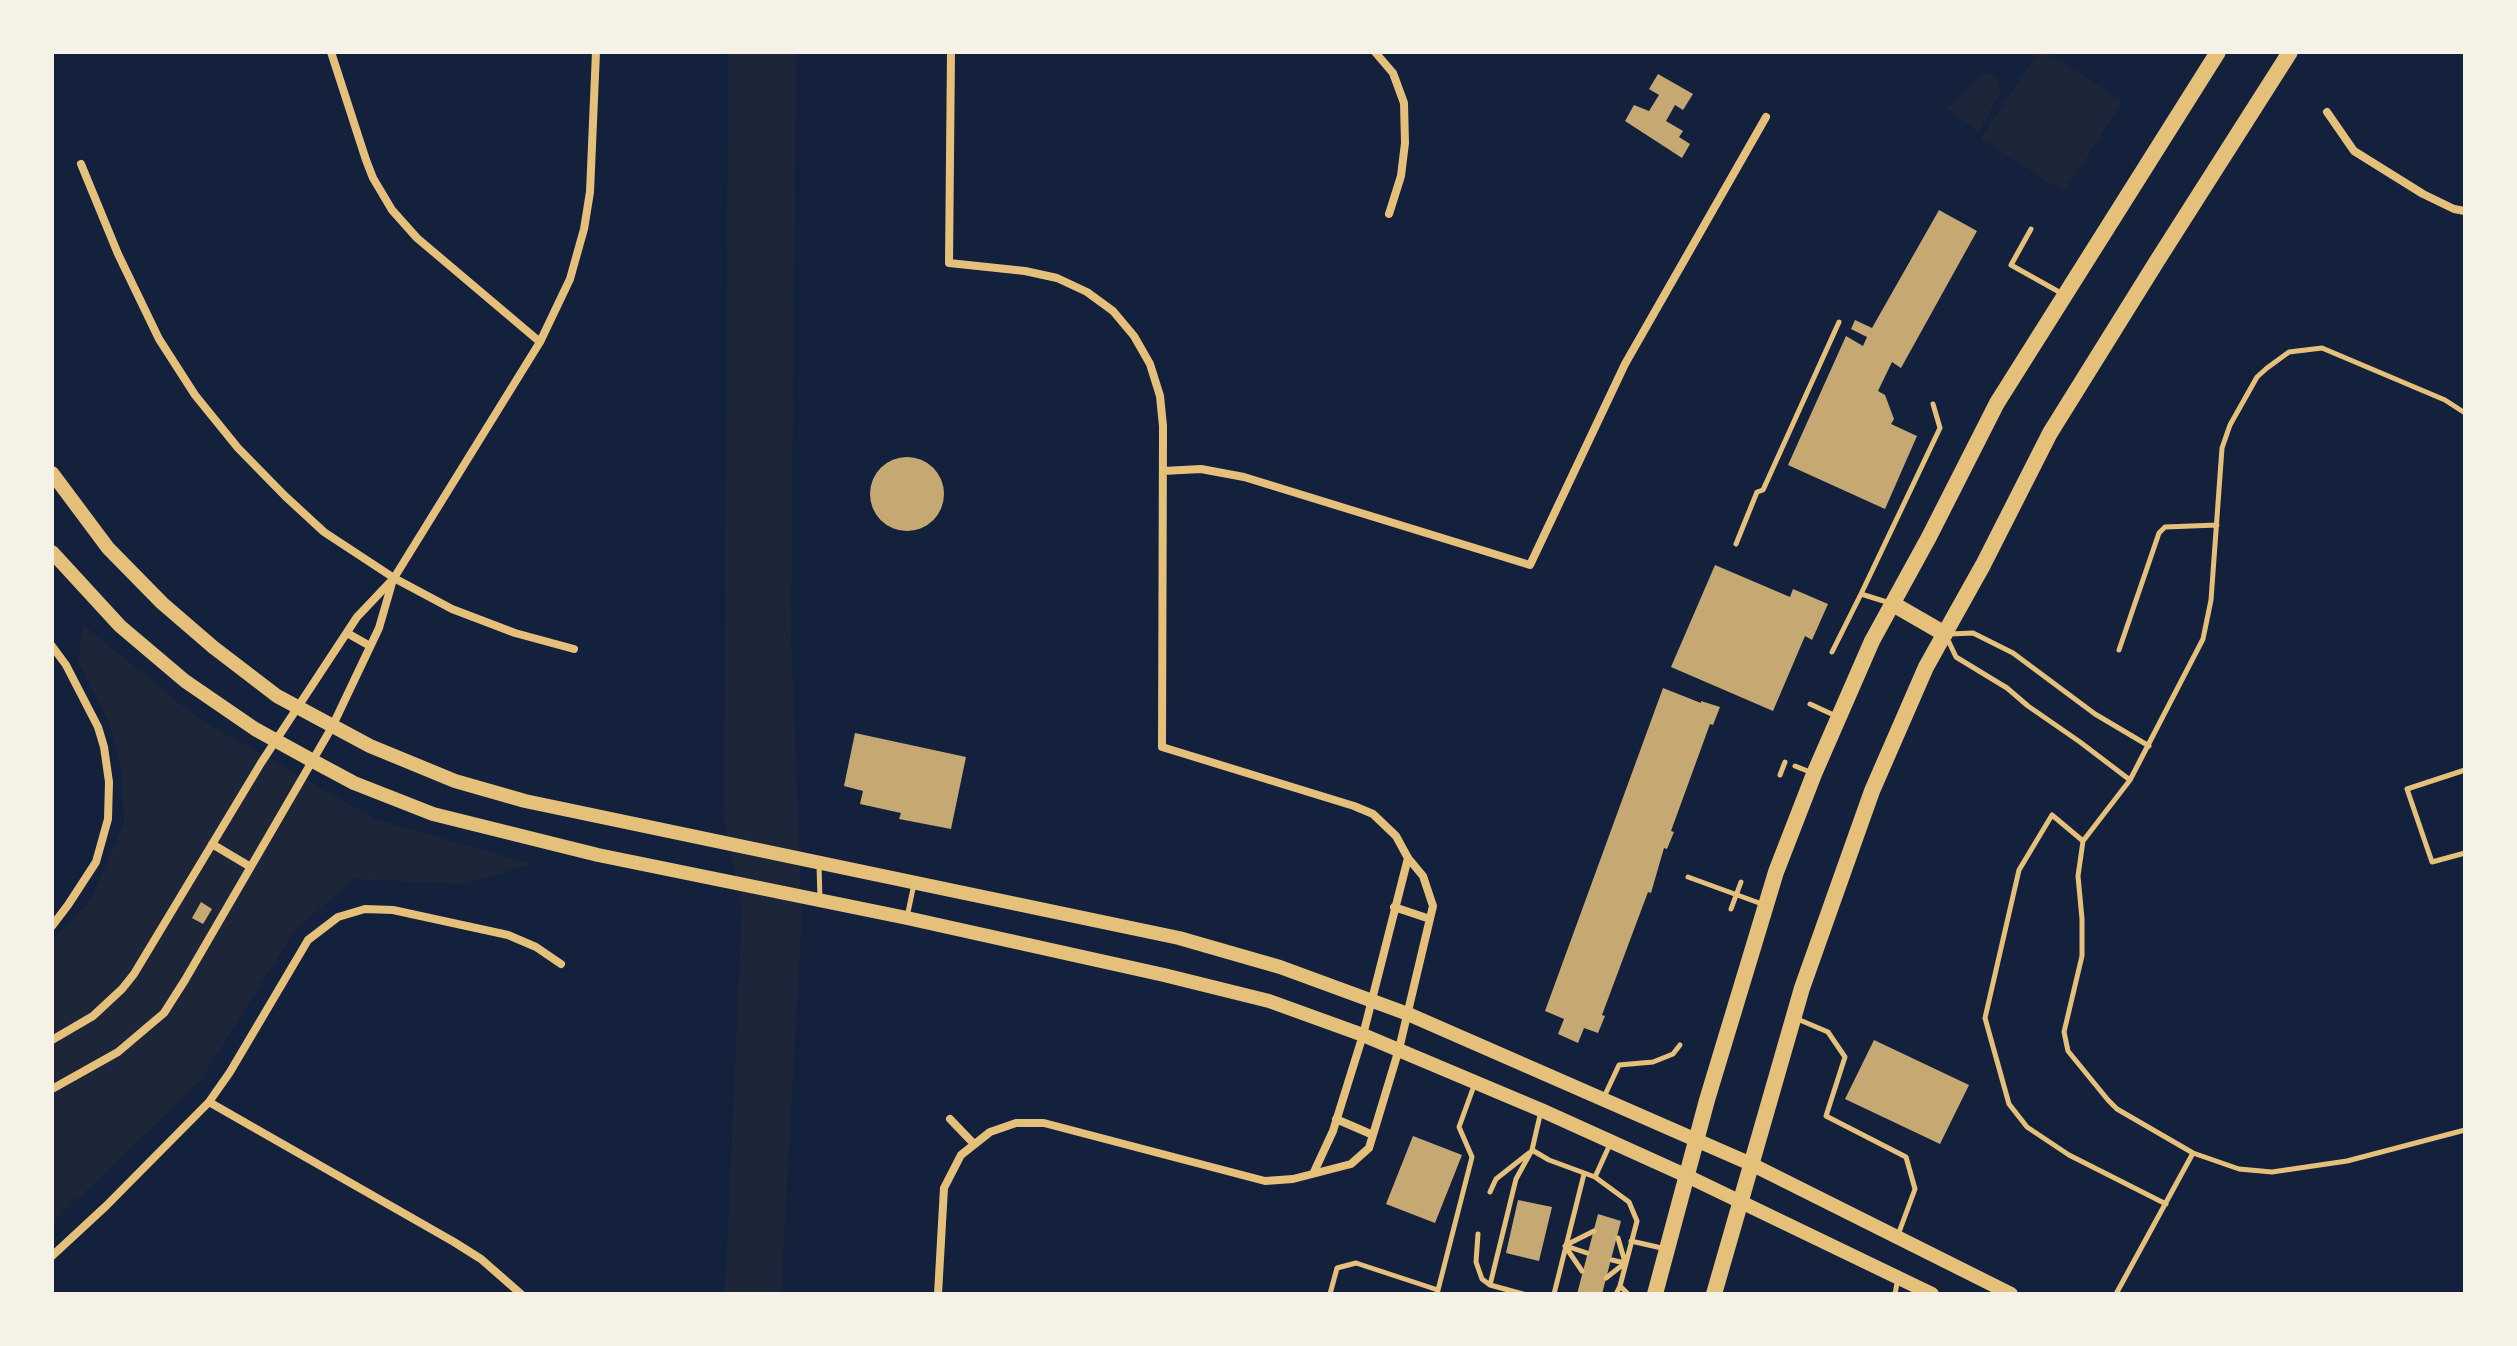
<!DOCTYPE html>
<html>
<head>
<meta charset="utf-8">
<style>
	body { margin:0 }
	#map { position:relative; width:2517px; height:1346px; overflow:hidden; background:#14213d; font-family:Roboto,sans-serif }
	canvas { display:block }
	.frame { position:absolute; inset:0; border:54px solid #f6f1e7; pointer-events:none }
</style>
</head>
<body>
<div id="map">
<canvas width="2517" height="1346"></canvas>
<div class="frame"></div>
</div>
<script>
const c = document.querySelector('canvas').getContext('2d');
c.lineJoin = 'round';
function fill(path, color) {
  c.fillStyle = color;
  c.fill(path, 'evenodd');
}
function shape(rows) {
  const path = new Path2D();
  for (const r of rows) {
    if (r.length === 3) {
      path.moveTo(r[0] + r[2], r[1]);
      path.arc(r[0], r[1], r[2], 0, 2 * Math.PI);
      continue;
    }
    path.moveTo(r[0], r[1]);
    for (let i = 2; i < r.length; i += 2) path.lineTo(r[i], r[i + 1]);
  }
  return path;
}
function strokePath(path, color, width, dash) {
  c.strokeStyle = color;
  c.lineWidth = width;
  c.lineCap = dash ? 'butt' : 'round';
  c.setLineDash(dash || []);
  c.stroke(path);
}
const green = shape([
	[728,52,796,52,791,636,802,917,781,1294,725,1294,742,909,724,818],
	[2038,52,2045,52,2123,101,2064,192,1981,139],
	[1983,73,1993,75,1999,82,2000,93,1979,132,1947,109],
	[83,625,198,718,375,819,532,864,465,884,353,879,294,932,200,1081,52,1224,52,940,90,901,124,823,121,768,108,720,78,662]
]);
const building = shape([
	[1658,74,1693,94,1683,110,1675,105,1666,121,1683,131,1679,137,1690,144,1682,158,1625,121,1634,105,1649,111,1659,95,1649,89],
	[1939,210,1977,231,1901,368,1892,362,1878,391,1885,395,1894,419,1891,424,1917,436,1885,509,1788,465,1846,336,1863,346,1867,337,1851,329,1855,320,1872,328],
	[907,494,37],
	[1715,565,1790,597,1793,589,1828,604,1812,640,1805,636,1773,711,1671,667],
	[1663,688,1701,703,1701,701,1720,707,1713,725,1710,724,1671,831,1674,832,1667,849,1664,848,1651,893,1648,892,1602,1015,1605,1016,1598,1033,1584,1028,1578,1043,1558,1034,1564,1019,1545,1011],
	[855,733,966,757,951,829,899,819,901,813,860,804,863,791,844,786],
	[201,902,212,909,203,924,192,918],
	[1874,1040,1969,1085,1940,1144,1845,1099],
	[1413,1136,1462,1155,1435,1223,1386,1204],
	[1518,1200,1552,1207,1539,1261,1506,1253],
	[1598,1214,1621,1221,1602,1294,1577,1294]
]);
const service = shape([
	[2031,229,2011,265,2061,293],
	[2465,413,2445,400,2322,348,2289,352,2267,368,2257,377,2230,425,2222,448,2211,600,2203,639,2130,780,2083,841,2078,876,2082,919,2082,956,2064,1032,2068,1051,2108,1100,2117,1109,2193,1153,2239,1169,2272,1172,2347,1161,2465,1130],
	[1736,544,1757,492,1763,490,1839,322],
	[1890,603,1861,594,1940,428,1933,404],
	[1950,634,1973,633,2013,653,2095,714,2149,746],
	[1947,638,1956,657,2007,688,2028,706,2080,742,2130,780],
	[2119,650,2159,533,2165,527,2217,525],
	[1832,652,1861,594],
	[1810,704,1838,717],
	[1795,766,1810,772],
	[2465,770,2407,789,2432,862,2465,853],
	[1780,775,1785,762],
	[2083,841,2052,815,2019,870,1985,1018,2009,1104,2027,1127,2069,1155,2166,1204],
	[819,865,820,899],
	[1688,877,1762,904],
	[1731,909,1741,882],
	[907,917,914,884],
	[1795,1018,1828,1032,1845,1057,1826,1116,1906,1157,1915,1189,1898,1235],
	[1604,1097,1619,1065,1653,1062,1673,1054,1680,1045],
	[1541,1111,1532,1150,1549,1160,1595,1177,1629,1202,1637,1221,1620,1286,1628,1294],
	[1595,1177,1611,1142],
	[1490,1192,1496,1179,1529,1153],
	[1478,1234,1476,1262,1482,1279,1490,1285,1523,1294],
	[1618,1238,1625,1262],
	[1631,1241,1666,1249],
	[1566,1245,1594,1231],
	[1565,1246,1582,1271],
	[1566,1246,1587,1253],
	[1612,1260,1625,1263],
	[1606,1278,1625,1263],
	[1490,1285,1516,1179,1532,1150],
	[1330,1294,1337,1268,1356,1263,1438,1290],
	[1437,1294,1472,1157,1459,1127,1475,1083],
	[1554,1294,1584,1174],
	[1616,1294,1620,1286],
	[1895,1294,1898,1278],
	[2116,1294,2193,1153]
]);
const minor = shape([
	[331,52,366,160,373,178,392,210,417,238,540,342],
	[1375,52,1393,73,1404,103,1405,143,1401,176,1389,214],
	[2327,112,2354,151,2423,194,2454,209,2465,211],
	[81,164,118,254,159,339,195,395,238,448,285,496,324,532,394,578,452,609,515,633,574,649],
	[1163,471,1201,469,1244,477,1530,565,1625,364,1766,117],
	[347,633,370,646],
	[52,646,66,665,98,727,104,747,109,782,108,819,96,862,68,905,52,926],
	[212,844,249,866],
	[1394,907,1430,919],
	[52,1040,93,1016,122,989,134,974,261,763,357,617,394,578,540,342,570,279,584,229,590,192,596,52],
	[52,1089,118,1052,164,1013,185,980,332,727,379,628,392,583],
	[209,1102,454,1242,481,1259,521,1294],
	[950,1119,974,1144],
	[1336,1119,1373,1135],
	[1314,1172,1333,1131,1363,1035,1408,858],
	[52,1256,106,1206,209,1102,230,1072,308,940,338,917,365,909,393,910,508,935,536,947,561,964],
	[938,1294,944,1188,961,1155,990,1132,1016,1123,1044,1123,1265,1181,1293,1179,1351,1164,1369,1148,1399,1049,1433,906,1423,876,1408,858,1396,836,1373,814,1354,806,1162,747,1163,426,1160,396,1150,364,1134,336,1113,311,1087,292,1057,278,1025,271,949,263,951,52]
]);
const secondary = shape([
	[52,473,108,548,162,603,213,647,277,696,370,746,455,781,525,801,1179,938,1280,967,1408,1014,1751,1164,2011,1294],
	[52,552,120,626,185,681,255,729,313,761,354,783,433,814,598,855,907,918,1164,975,1269,1001,1363,1035,1541,1110,1687,1176,1932,1294]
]);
const primary = shape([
	[1893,604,1945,634],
	[1655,1294,1707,1100,1776,872,1814,774,1872,641,1929,537,1997,403,2218,52],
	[1714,1294,1802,988,1872,791,1926,667,1983,565,2050,433,2157,261,2290,52]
]);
fill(green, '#1d2539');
fill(building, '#c6a872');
strokePath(service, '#e5c07b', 5);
strokePath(minor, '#e5c07b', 8);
strokePath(secondary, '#e5c07b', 14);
strokePath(primary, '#e5c07b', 16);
</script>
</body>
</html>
